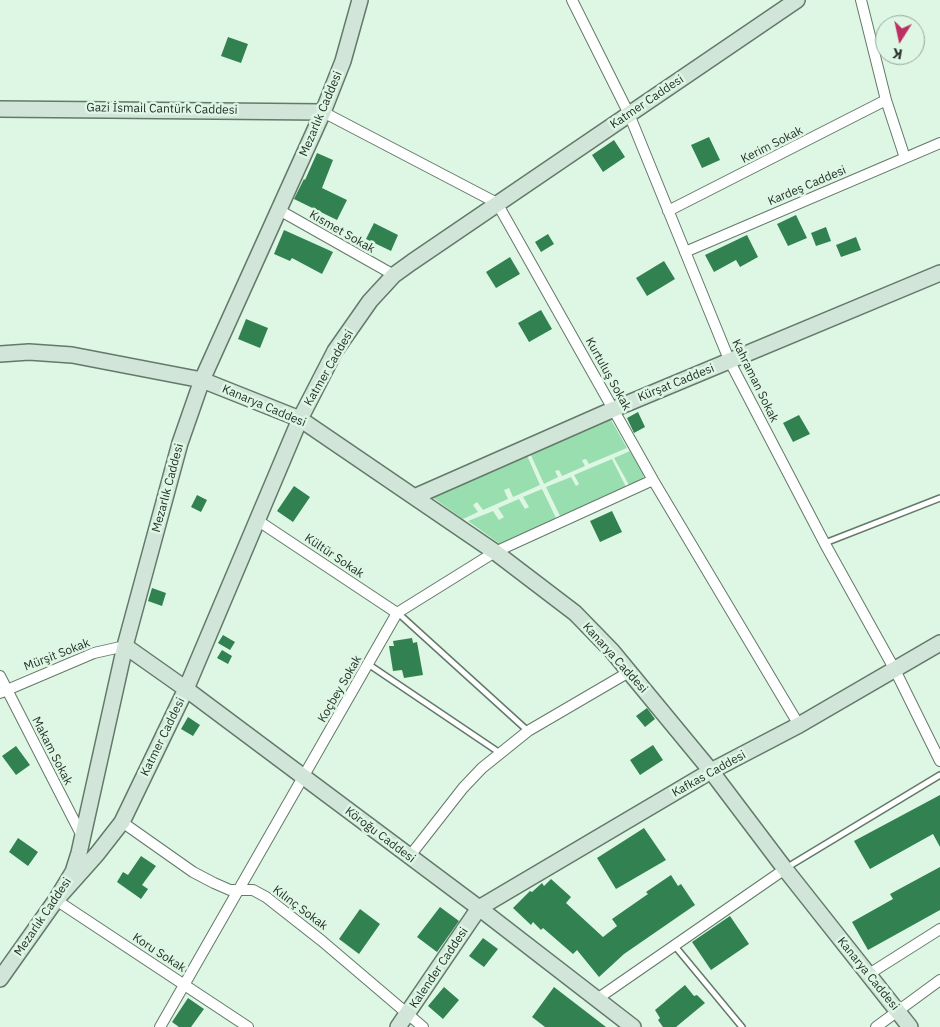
<!DOCTYPE html>
<html>
<head>
<meta charset="utf-8">
<style>
	body { margin:0 }
	#map { position:relative; width:940px; height:1027px; overflow:hidden; background:#def7e5; font-family:"IBM Plex Sans",sans-serif }
	canvas { display:block }
	.north { position:absolute; left:875px; top:15px; width:50px; height:50px; box-sizing:border-box; background:#def7e5; border:1px solid #95a79a; border-radius:50%; rotate:190deg; font-size:14px; font-weight:700; line-height:20px; text-align:center; color:#273029 }
	.north::after { content:''; display:block; margin:auto; width:18px; height:22px; background:#bc2f61; clip-path:polygon(50% 0,100% 100%,50% 72%,0 100%) }
</style>
</head>
<body>
<div id="map">
<canvas width="940" height="1027"></canvas>
<div class="north">K</div>
</div>
<script>
const c = document.querySelector('canvas').getContext('2d');
c.lineJoin = 'round';
function fill(path, color) {
  c.fillStyle = color;
  c.fill(path, 'evenodd');
}
function shape(rows) {
  const path = new Path2D();
  for (const r of rows) {
    path.moveTo(r[0], r[1]);
    for (let i = 2; i < r.length; i += 2) path.lineTo(r[i], r[i + 1]);
  }
  return path;
}
function strokePath(path, color, width, dash) {
  c.strokeStyle = color;
  c.lineWidth = width;
  c.lineCap = dash ? 'butt' : 'round';
  c.setLineDash(dash || []);
  c.stroke(path);
}
function write(font, color, halo, rows, align = 'center') {
  c.font = font + ' "IBM Plex Sans",sans-serif';
  c.lineWidth = 5;
  c.setLineDash([]);
  c.textBaseline = 'middle';
  c.strokeStyle = halo;
  c.fillStyle = color;
  for (const [text, x, y, turn = 0] of rows) {
    c.save();
    c.translate(x, y);
    c.rotate((+turn || 0) * Math.PI / 180);
    c.textAlign = isNaN(turn) ? turn : align;
    if (halo) c.strokeText(text, 0, 0);
    c.fillText(text, 0, 0);
    c.restore();
  }
}
const green = shape([
	[610,418,627,448,589,464,586,459,582,460,585,466,562,476,559,470,555,471,558,477,544,484,529,451],
	[630,451,644,475,643,479,629,485,614,458],
	[526,453,540,485,513,497,509,488,504,490,508,499,483,510,477,502,473,505,478,512,463,519,432,497],
	[612,459,626,487,560,516,546,487,571,477,576,486,579,484,574,475],
	[542,489,556,518,500,544,468,521,493,511,499,520,504,517,498,508,519,499,525,509,529,507,523,497]
]);
const building = shape([
	[228,37,248,44,241,63,221,56],
	[709,137,720,160,702,168,691,145],
	[614,140,625,157,603,172,592,155],
	[317,153,333,160,322,188,347,200,337,220,294,199,304,179,305,180],
	[796,215,807,238,788,246,777,224],
	[374,223,398,235,391,251,366,239],
	[826,227,831,241,816,246,811,233],
	[284,230,333,252,322,274,292,258,290,261,274,254],
	[548,234,554,244,541,252,535,242],
	[747,235,758,257,740,267,736,260,714,272,705,255],
	[856,237,861,250,841,257,836,245],
	[510,257,520,274,496,288,486,272],
	[664,261,675,279,647,296,636,278],
	[541,310,552,329,529,342,518,323],
	[246,319,268,328,260,348,238,339],
	[638,412,645,427,634,433,627,418],
	[799,415,810,434,793,442,783,423],
	[294,486,310,497,293,522,277,511],
	[197,495,207,500,201,512,191,507],
	[612,511,622,532,600,542,590,521],
	[152,588,166,593,162,606,148,601],
	[223,635,235,642,230,650,218,643],
	[412,638,413,643,417,642,423,675,404,678,402,670,393,671,389,646,394,646,393,641],
	[222,650,232,656,228,664,217,658],
	[647,708,655,719,645,727,636,716],
	[188,717,200,725,193,736,181,729],
	[653,745,663,760,640,775,630,760],
	[16,746,30,765,16,775,2,756],
	[940,795,940,847,933,834,870,869,854,841],
	[644,828,666,860,616,889,597,858],
	[18,838,38,852,28,866,9,852],
	[141,856,156,866,142,885,148,889,141,899,117,882,123,872,128,875],
	[940,867,940,910,868,950,852,922,893,899,890,894],
	[671,875,678,886,681,884,695,905,624,954,599,977,577,950,573,954,543,928,541,930,533,922,531,925,513,908,530,891,532,892,542,883,544,886,551,879,571,897,566,903,603,937,617,926,612,919,648,894,646,892],
	[440,907,459,921,437,952,417,937],
	[360,909,380,924,359,954,339,939],
	[730,916,749,944,711,970,692,942],
	[483,938,498,949,484,967,469,956],
	[685,985,694,996,697,995,705,1003,676,1027,663,1027,658,1020,660,1018,655,1010],
	[444,987,459,1000,443,1019,428,1006],
	[554,987,606,1027,545,1027,532,1017],
	[188,998,204,1009,191,1027,179,1027,172,1022]
]);
const lane = shape([
	[825,543,940,498],
	[398,613,528,731],
	[368,664,500,753],
	[786,868,940,775],
	[674,945,742,1027]
]);
const street = shape([
	[572,0,629,114,730,362,825,544,895,670,940,761],
	[861,0,886,100,905,158],
	[323,112,497,203,653,480,799,725],
	[279,210,394,275],
	[668,211,886,100],
	[685,252,940,143],
	[257,520,397,613],
	[0,676,83,838],
	[0,693,94,653,125,646],
	[122,822,193,872,214,883,230,890,253,890,266,897,322,941,423,1027],
	[409,857,463,788,482,768,528,731,629,672],
	[56,900,248,1027],
	[869,974,940,929],
	[597,999,785,869],
	[160,1027,397,613,495,552,653,480],
	[876,1027,940,980]
]);
const secondary = shape([
	[0,109,323,112],
	[0,354,29,352,72,355,202,380,300,419,495,552,575,613,612,651,711,771,785,869,910,1027],
	[414,497,614,409,940,273],
	[125,646,186,689,479,908,633,1027],
	[56,900,97,854,122,822,186,689,300,419,335,351,370,301,394,275,412,262,797,0],
	[0,979,56,900,73,872,79,853,125,646,180,443,202,380,323,112,343,61,360,0],
	[398,1027,479,908,711,771,799,725,940,643]
]);
const streetNames = [
	["Katmer Caddesi",647,102,-34],
	["Gazi İsmail Cantürk Caddesi",162,109,1],
	["Mezarlık Caddesi",321,114,-67],
	["Kerim Sokak",772,145,-27],
	["Kardeş Caddesi",807,186,-23],
	["Kısmet Sokak",342,232,30],
	["Katmer Caddesi",329,368,-60],
	["Kurtuluş Sokak",608,374,61],
	["Kahraman Sokak",755,381,64],
	["Kürşat Caddesi",676,383,-22],
	["Kanarya Caddesi",264,406,23],
	["Mezarlık Caddesi",168,488,-75],
	["Kültür Sokak",334,556,34],
	["Mürşit Sokak",57,655,-21],
	["Kanarya Caddesi",615,658,48],
	["Koçbey Sokak",340,689,-60],
	["Katmer Caddesi",163,737,-64],
	["Makam Sokak",52,751,63],
	["Kafkas Caddesi",709,774,-29],
	["Köroğu Caddesi",380,835,37],
	["Kılınç Sokak",300,908,37],
	["Mezarlık Caddesi",43,917,-56],
	["Koru Sokak",159,953,33],
	["Kalender Caddesi",439,968,-56],
	["Kanarya Caddesi",868,974,51]
];
fill(green, '#99deaf');
fill(building, '#318151');
strokePath(lane, '#637969', 8);
strokePath(street, '#637969', 12);
strokePath(secondary, '#637969', 18);
strokePath(lane, '#fff', 5);
strokePath(street, '#fff', 10);
strokePath(secondary, '#d1e5d8', 15);
write('12px', '#273029', '#def7e5', streetNames);
</script>
</body>
</html>
